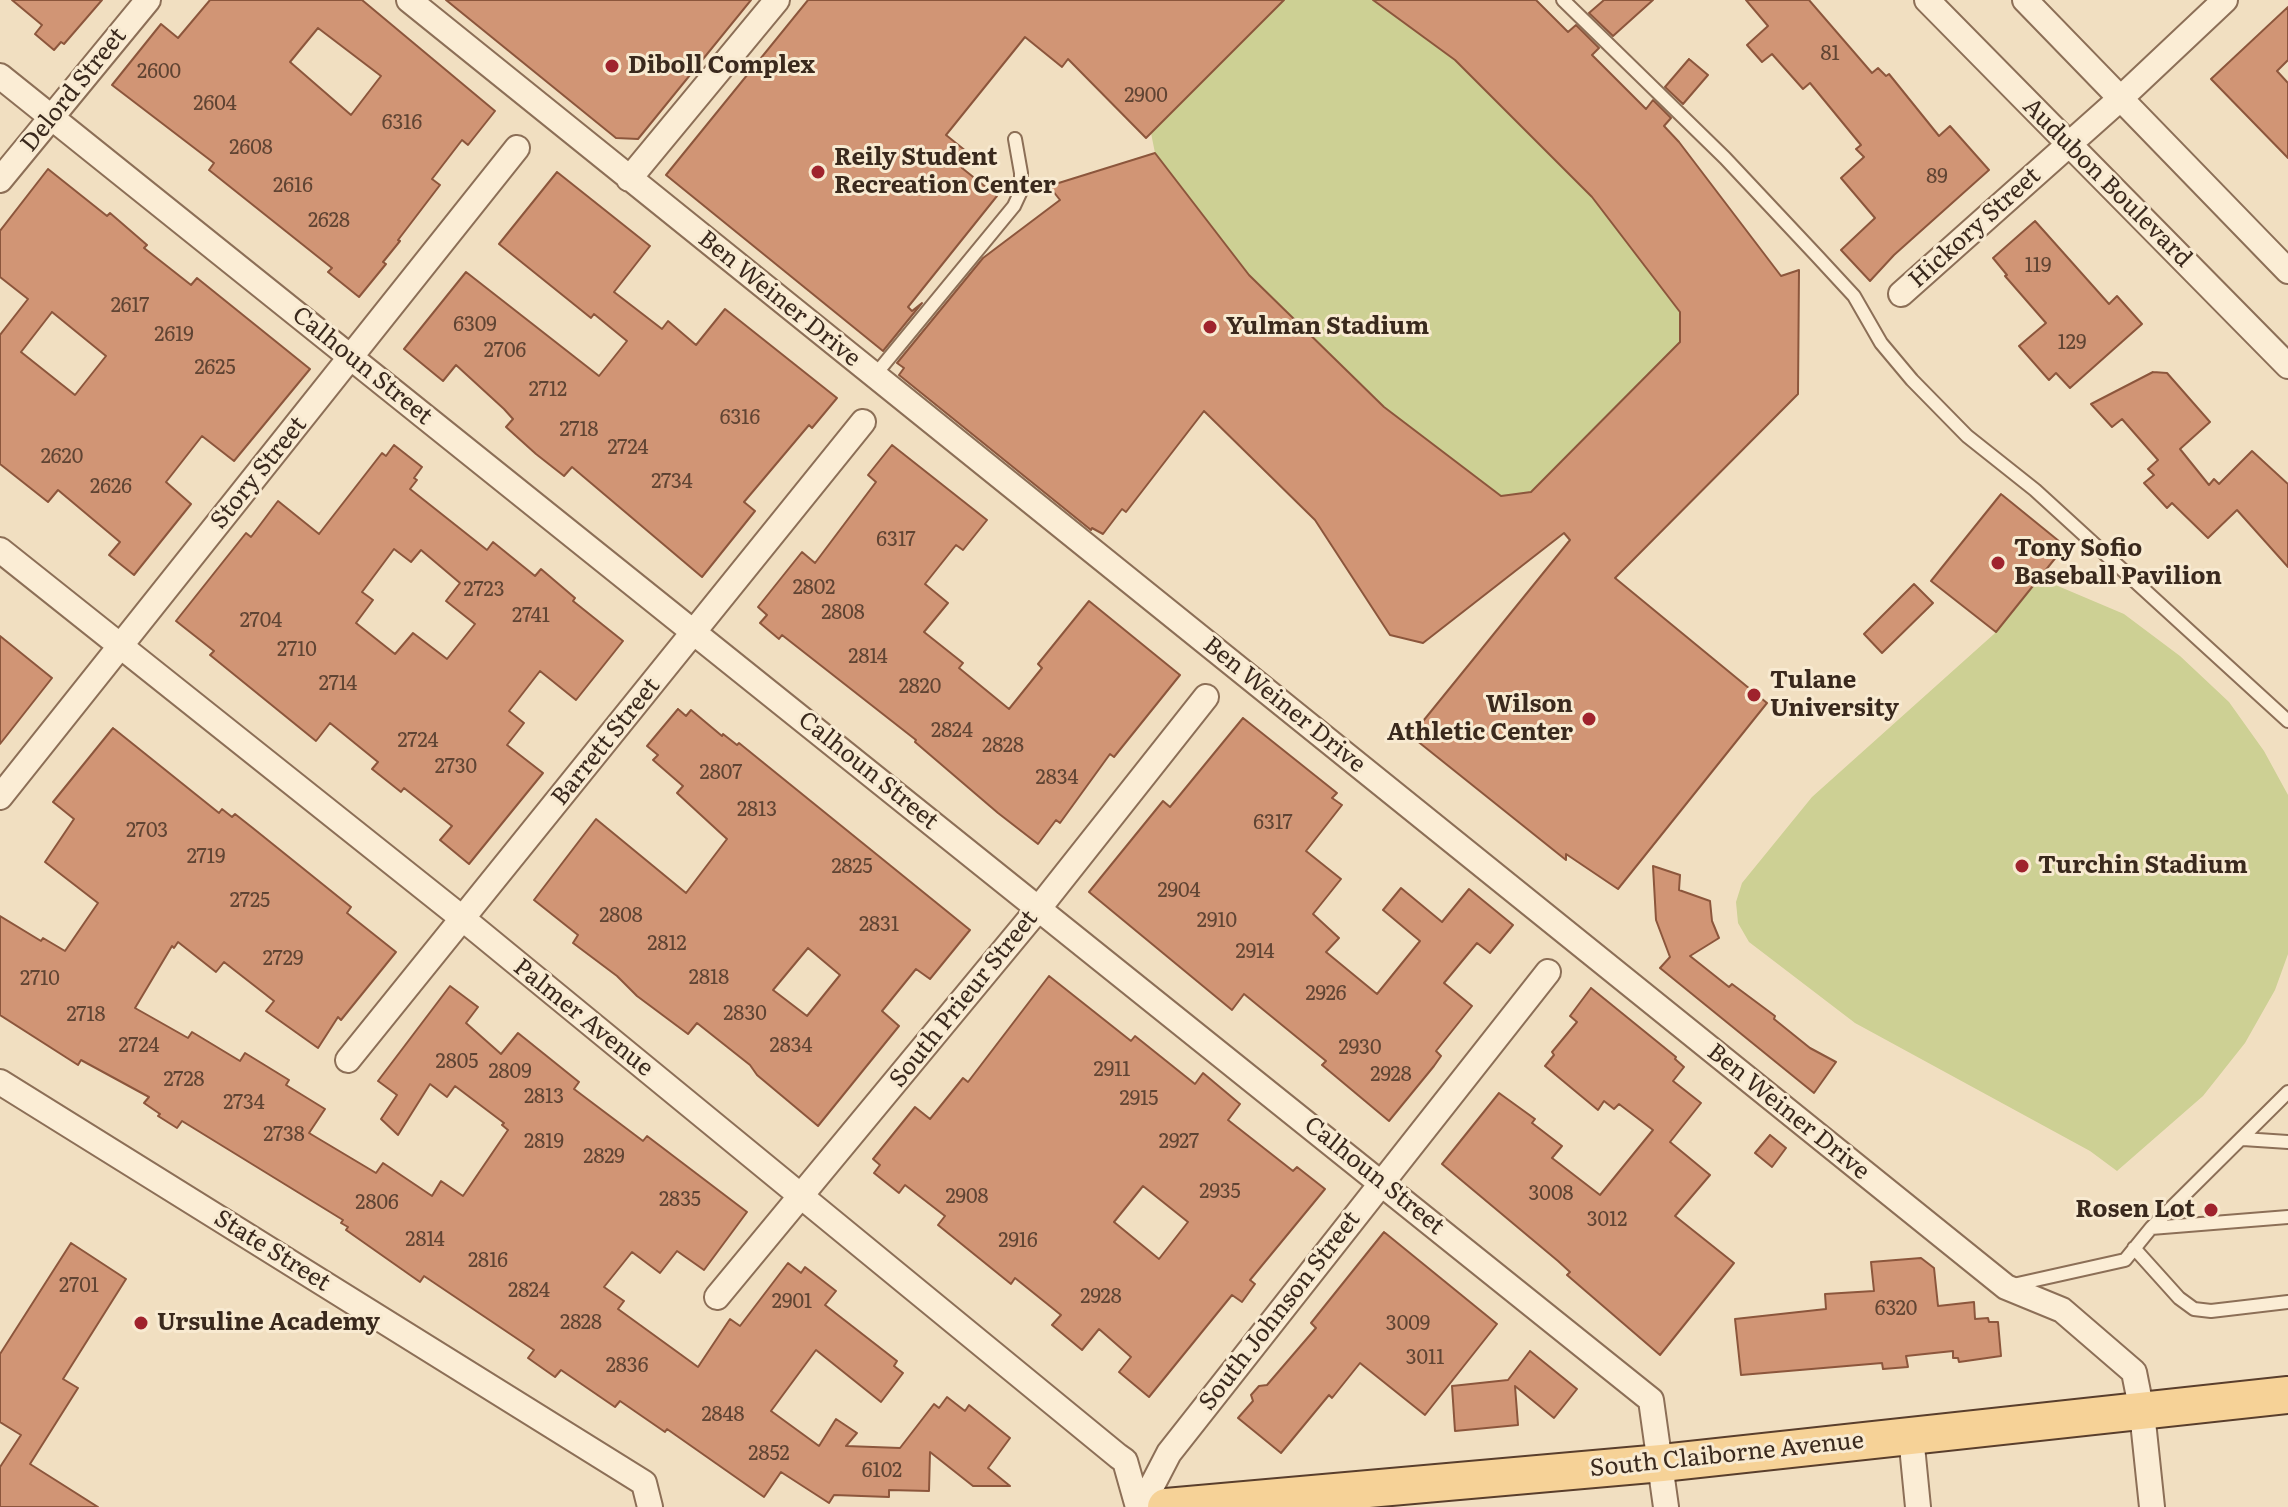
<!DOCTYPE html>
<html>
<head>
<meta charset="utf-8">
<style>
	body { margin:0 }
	canvas { display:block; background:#f1dfc1 }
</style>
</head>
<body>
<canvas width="2288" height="1507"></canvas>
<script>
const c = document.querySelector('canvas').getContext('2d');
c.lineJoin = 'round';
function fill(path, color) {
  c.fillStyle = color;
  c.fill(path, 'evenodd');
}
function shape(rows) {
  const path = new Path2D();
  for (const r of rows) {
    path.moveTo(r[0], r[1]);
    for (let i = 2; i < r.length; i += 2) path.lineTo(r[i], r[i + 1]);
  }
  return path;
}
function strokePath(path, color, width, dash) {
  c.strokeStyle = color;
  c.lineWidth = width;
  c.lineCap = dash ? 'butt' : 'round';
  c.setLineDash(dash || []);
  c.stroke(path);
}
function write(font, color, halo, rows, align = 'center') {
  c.font = font + ' Literata,serif';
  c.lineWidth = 6;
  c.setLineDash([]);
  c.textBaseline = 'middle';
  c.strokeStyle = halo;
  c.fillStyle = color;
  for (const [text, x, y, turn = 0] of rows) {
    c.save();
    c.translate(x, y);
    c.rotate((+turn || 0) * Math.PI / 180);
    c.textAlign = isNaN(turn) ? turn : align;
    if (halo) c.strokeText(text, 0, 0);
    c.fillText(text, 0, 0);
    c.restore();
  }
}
const green = shape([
	[1284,0,1373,0,1455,60,1592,197,1680,312,1680,342,1532,492,1501,496,1384,407,1249,275,1155,153,1151,133],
	[2039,578,2124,614,2180,656,2229,702,2264,751,2288,795,2288,954,2275,990,2245,1043,2203,1096,2117,1171,2090,1151,1855,1023,1749,942,1738,923,1736,902,1742,883,1812,797,1994,634]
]);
const building = shape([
	[12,0,102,0,64,44,61,42,54,50,35,34,42,25,12,0],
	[210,0,362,0,495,111,468,145,462,140,432,179,440,185,398,240,400,241,383,262,386,264,359,297,328,272,332,268,209,170,214,163,112,85,161,24,178,38,210,0],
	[318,28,381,76,351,115,290,62,318,28],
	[446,0,751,0,638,139,616,138,446,0],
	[808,0,1284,0,1146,138,1068,59,1062,67,1025,37,946,135,972,156,962,168,997,196,908,307,912,311,922,303,883,351,666,175,808,0],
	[1373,0,1536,0,1568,32,1576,25,1599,48,1592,55,1646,109,1653,100,1671,118,1664,126,1679,142,1781,276,1799,270,1798,394,1615,578,1767,703,1618,889,1566,854,1566,860,1411,736,1570,540,1564,533,1423,643,1390,635,1315,520,1204,411,1126,512,1122,509,1103,534,1092,528,1091,530,899,375,904,368,897,363,983,258,1060,200,1049,186,1155,153,1249,275,1384,407,1501,496,1531,492,1680,342,1680,312,1592,197,1455,60,1373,0],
	[1604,0,1653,0,1613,36,1589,13,1604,0],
	[1746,0,1809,0,1872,73,1878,68,1886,76,1889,74,1939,136,1950,126,1989,170,1894,255,1870,281,1841,250,1875,218,1841,178,1864,157,1856,149,1861,145,1810,83,1803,89,1772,54,1762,62,1747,45,1768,26,1746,0],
	[2288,7,2288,60,2277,71,2288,83,2288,158,2211,79,2288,7],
	[1689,59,1708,75,1683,104,1665,87,1689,59],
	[48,169,107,216,110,213,147,245,144,248,191,285,197,278,310,369,234,461,202,436,166,482,191,504,134,575,109,555,120,542,58,490,48,502,0,464,0,335,28,299,0,277,0,231,48,169],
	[52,312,106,356,75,395,21,352,52,312],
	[557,172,650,246,614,292,662,329,668,321,696,345,725,309,837,398,812,428,809,425,744,502,755,511,702,577,572,467,564,476,536,454,506,427,513,419,504,409,456,365,443,381,404,349,466,272,599,376,627,341,594,314,591,318,499,244,557,172],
	[2035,221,2109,304,2117,296,2142,324,2070,388,2056,373,2049,380,2019,346,2046,323,2005,276,2007,275,1993,258,2035,221],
	[2153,372,2167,373,2210,422,2180,449,2209,485,2214,479,2219,484,2252,451,2288,484,2288,567,2237,510,2208,538,2172,503,2167,508,2144,483,2154,475,2148,469,2158,460,2122,419,2112,427,2091,404,2153,372],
	[394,445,422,467,414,478,417,480,410,489,487,550,493,542,535,576,541,569,575,598,573,601,623,641,576,700,540,671,509,711,524,723,507,745,543,773,469,864,440,840,452,826,404,788,401,792,372,769,378,762,330,723,316,741,210,655,214,651,176,621,246,533,251,537,278,501,319,534,382,453,386,456,394,445],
	[394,549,411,562,421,550,460,583,446,601,475,624,447,659,413,633,395,654,356,623,373,600,362,592,394,549],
	[892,445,987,520,963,550,956,545,925,584,948,603,924,632,963,663,959,668,1009,709,1042,668,1038,664,1089,601,1180,675,1114,757,1110,754,1060,823,1056,820,1038,844,998,813,915,742,916,740,782,635,779,639,760,623,767,615,758,607,802,552,815,563,876,482,868,475,892,445],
	[2001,494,2065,546,1996,632,1931,581,2001,494],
	[1914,584,1933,603,1882,653,1864,634,1914,584],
	[0,636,52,678,0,744,0,636],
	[678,709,686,716,691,710,722,736,723,734,737,745,739,743,970,930,930,979,916,969,882,1011,899,1026,818,1126,757,1075,750,1065,697,1023,688,1034,637,996,617,976,573,943,578,935,534,900,596,819,686,893,727,839,677,793,683,786,653,760,658,755,647,746,678,709],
	[808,948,840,975,807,1016,773,990,808,948],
	[1243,718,1337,793,1332,798,1342,805,1306,851,1341,879,1313,914,1339,938,1326,952,1377,994,1420,941,1383,910,1401,888,1442,922,1469,889,1513,925,1490,953,1477,943,1444,983,1472,1006,1436,1051,1441,1056,1434,1066,1389,1121,1322,1065,1326,1061,1244,994,1232,1010,1089,892,1163,801,1170,807,1243,718],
	[113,728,219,813,222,809,232,817,235,814,254,829,351,907,347,913,396,952,341,1020,338,1017,318,1048,266,1011,274,1001,224,962,216,972,178,942,174,948,172,946,135,1008,188,1038,192,1032,240,1061,245,1053,289,1080,286,1085,325,1109,309,1133,376,1173,383,1163,432,1196,441,1181,463,1196,508,1130,502,1125,504,1123,455,1086,447,1097,430,1084,398,1135,381,1119,397,1095,378,1081,450,986,478,1007,466,1023,501,1054,518,1033,579,1082,574,1089,643,1141,647,1136,747,1212,704,1270,677,1251,660,1273,632,1252,604,1287,624,1301,618,1309,698,1367,730,1319,740,1326,788,1263,801,1273,805,1267,836,1291,825,1305,897,1361,894,1366,903,1373,881,1402,816,1350,771,1411,819,1446,836,1419,857,1433,846,1446,900,1448,934,1404,939,1408,947,1397,965,1411,969,1405,1010,1438,988,1468,1010,1486,973,1486,930,1452,929,1491,889,1490,889,1497,834,1495,829,1503,781,1472,764,1497,667,1429,665,1432,620,1401,615,1407,561,1370,555,1377,528,1358,534,1350,424,1276,420,1282,346,1230,348,1227,341,1223,343,1220,182,1121,177,1128,158,1116,160,1114,144,1103,149,1097,81,1060,78,1065,0,1015,0,916,41,941,43,938,65,951,98,903,45,862,74,819,53,802,113,728],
	[1653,866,1680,875,1679,890,1710,901,1712,921,1719,938,1690,956,1729,987,1732,984,1775,1016,1774,1019,1810,1048,1836,1062,1814,1093,1660,968,1670,957,1656,920,1653,866],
	[1049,976,1131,1041,1135,1036,1195,1084,1203,1073,1240,1104,1228,1120,1293,1171,1297,1167,1325,1189,1250,1280,1255,1284,1242,1302,1232,1295,1149,1397,1119,1372,1131,1357,1099,1329,1082,1350,1052,1325,1061,1315,1015,1278,1011,1284,938,1225,945,1216,905,1185,899,1193,874,1173,880,1165,873,1159,915,1107,930,1119,963,1078,968,1082,1049,976],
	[1143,1186,1188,1222,1159,1259,1114,1222,1143,1186],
	[1591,988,1676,1057,1675,1059,1684,1067,1673,1081,1701,1103,1670,1142,1710,1175,1675,1216,1734,1263,1660,1355,1567,1275,1570,1272,1558,1261,1442,1164,1499,1093,1535,1119,1532,1123,1562,1146,1552,1158,1600,1195,1653,1130,1619,1104,1614,1109,1604,1101,1598,1110,1545,1066,1554,1055,1552,1052,1577,1022,1570,1016,1591,988],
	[1770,1135,1786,1148,1772,1167,1755,1153,1770,1135],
	[1384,1232,1497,1324,1425,1415,1360,1363,1332,1398,1329,1395,1281,1453,1238,1418,1253,1401,1251,1395,1259,1386,1267,1385,1316,1328,1311,1323,1384,1232],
	[71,1243,126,1279,63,1379,78,1388,30,1464,98,1507,0,1507,0,1467,21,1435,0,1422,0,1354,71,1243],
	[1921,1258,1934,1268,1938,1306,1974,1302,1975,1319,1988,1318,1989,1322,1998,1322,2001,1356,1959,1362,1958,1358,1953,1358,1953,1351,1906,1356,1908,1367,1883,1369,1882,1363,1741,1375,1735,1319,1826,1309,1825,1294,1874,1291,1871,1262,1921,1258],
	[1530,1351,1577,1389,1554,1418,1515,1386,1518,1425,1455,1431,1452,1386,1508,1380,1530,1351]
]);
const service = shape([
	[1563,0,1725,158,1817,256,1854,296,1881,343,1912,380,1967,436,2035,490,2288,721],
	[875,375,1014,206,1021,191,1021,173,1015,139],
	[2243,1139,2288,1142],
	[2151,1228,2288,1092],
	[2134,1248,2179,1298,2194,1309,2211,1311,2288,1302],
	[2013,1285,2125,1260,2151,1228,2288,1217]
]);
const minor = shape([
	[409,0,2006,1287,2062,1310,2134,1372,2142,1412,2152,1507],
	[1927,0,2288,366],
	[2025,0,2288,271],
	[0,76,1651,1400,1666,1507],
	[629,179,777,0],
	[0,180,148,0],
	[1901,294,2121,98,2225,0],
	[0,550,462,918,1118,1456,1125,1461,1138,1507],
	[0,797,517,148],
	[348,1060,863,422],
	[0,1082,644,1483,650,1507],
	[717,1297,1039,908,1206,697],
	[1911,1436,1918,1507],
	[1141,1507,1169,1453,1548,972]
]);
const primary = shape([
	[1166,1507,1662,1463,2288,1395]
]);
const markers = [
	[612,66,8,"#9f232d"],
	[818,172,8,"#9f232d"],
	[1210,327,8,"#9f232d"],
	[1998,563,8,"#9f232d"],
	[1754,695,8,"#9f232d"],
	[1589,719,8,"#9f232d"],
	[2022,866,8,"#9f232d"],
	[2211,1210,8,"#9f232d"],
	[141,1323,8,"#9f232d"]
];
const numberNames = [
	["81",1830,54],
	["2600",159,72],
	["2900",1146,96],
	["2604",215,104],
	["6316",402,123],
	["2608",251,148],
	["89",1937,177],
	["2616",293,186],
	["2628",329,221],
	["119",2038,266],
	["2617",130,306],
	["6309",475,325],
	["2619",174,335],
	["129",2072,343],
	["2706",505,351],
	["2625",215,368],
	["2712",548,390],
	["6316",740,418],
	["2718",579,430],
	["2724",628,448],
	["2620",62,457],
	["2734",672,482],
	["2626",111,487],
	["6317",896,540],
	["2802",814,588],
	["2723",484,590],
	["2808",843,613],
	["2741",531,616],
	["2704",261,621],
	["2710",297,650],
	["2814",868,657],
	["2714",338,684],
	["2820",920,687],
	["2824",952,731],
	["2724",418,741],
	["2828",1003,746],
	["2730",456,767],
	["2807",721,773],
	["2834",1057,778],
	["2813",757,810],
	["6317",1273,823],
	["2703",147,831],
	["2719",206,857],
	["2825",852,867],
	["2904",1179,891],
	["2725",250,901],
	["2808",621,916],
	["2910",1217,921],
	["2831",879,925],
	["2812",667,944],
	["2914",1255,952],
	["2729",283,959],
	["2818",709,978],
	["2710",40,979],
	["2926",1326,994],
	["2830",745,1014],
	["2718",86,1015],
	["2724",139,1046],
	["2834",791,1046],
	["2930",1360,1048],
	["2805",457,1062],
	["2911",1112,1070],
	["2809",510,1072],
	["2928",1391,1075],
	["2728",184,1080],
	["2813",544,1097],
	["2915",1139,1099],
	["2734",244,1103],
	["2738",284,1135],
	["2819",544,1142],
	["2927",1179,1142],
	["2829",604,1157],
	["2935",1220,1192],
	["3008",1551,1194],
	["2908",967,1197],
	["2835",680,1200],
	["2806",377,1203],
	["3012",1607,1220],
	["2814",425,1240],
	["2916",1018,1241],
	["2816",488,1261],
	["2701",79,1286],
	["2824",529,1291],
	["2928",1101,1297],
	["2901",792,1302],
	["6320",1896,1309],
	["2828",581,1323],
	["3009",1408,1324],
	["3011",1425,1358],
	["2836",627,1366],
	["2848",723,1415],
	["2852",769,1454],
	["6102",882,1471]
];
const poiNames = [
	["Diboll Complex",628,66],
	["Reily Student",834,158],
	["Recreation Center",834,186],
	["Yulman Stadium",1226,327],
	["Tony Sofio",2014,549],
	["Baseball Pavilion",2014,577],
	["Tulane",1770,681],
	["University",1770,709],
	["Wilson",1573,705,"right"],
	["Athletic Center",1573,733,"right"],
	["Turchin Stadium",2038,866],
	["Rosen Lot",2195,1210,"right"],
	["Ursuline Academy",157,1323]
];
const streetNames = [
	["Delord Street",74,90,-51],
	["Audubon Boulevard",2107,183,45],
	["Hickory Street",1975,228,-42],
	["Ben Weiner Drive",779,299,39],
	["Calhoun Street",362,366,39],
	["Story Street",259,473,-51],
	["Ben Weiner Drive",1284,705,39],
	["Barrett Street",606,742,-51],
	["Calhoun Street",868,771,39],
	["South Prieur Street",964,999,-51],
	["Palmer Avenue",583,1018,39],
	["Ben Weiner Drive",1788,1112,39],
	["Calhoun Street",1374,1176,39],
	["State Street",272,1251,32],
	["South Johnson Street",1280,1311,-52],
	["South Claiborne Avenue",1727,1455,-6]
];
fill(green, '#cdd094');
fill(building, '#d19575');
strokePath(building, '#8c563c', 2);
strokePath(service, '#8c6f57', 16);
strokePath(minor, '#8c6f57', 28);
strokePath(primary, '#593e2c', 40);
strokePath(service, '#fbedd5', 12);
strokePath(minor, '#fbedd5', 24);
strokePath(primary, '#f6d297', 36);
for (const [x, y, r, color] of markers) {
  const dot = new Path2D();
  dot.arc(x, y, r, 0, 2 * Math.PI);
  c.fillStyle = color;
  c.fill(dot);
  strokePath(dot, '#f8ead1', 3);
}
write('20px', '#604433', null, numberNames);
write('bold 24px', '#3a291d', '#f8ead1', poiNames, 'left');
write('24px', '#3a291d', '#f8ead1', streetNames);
</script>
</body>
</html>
